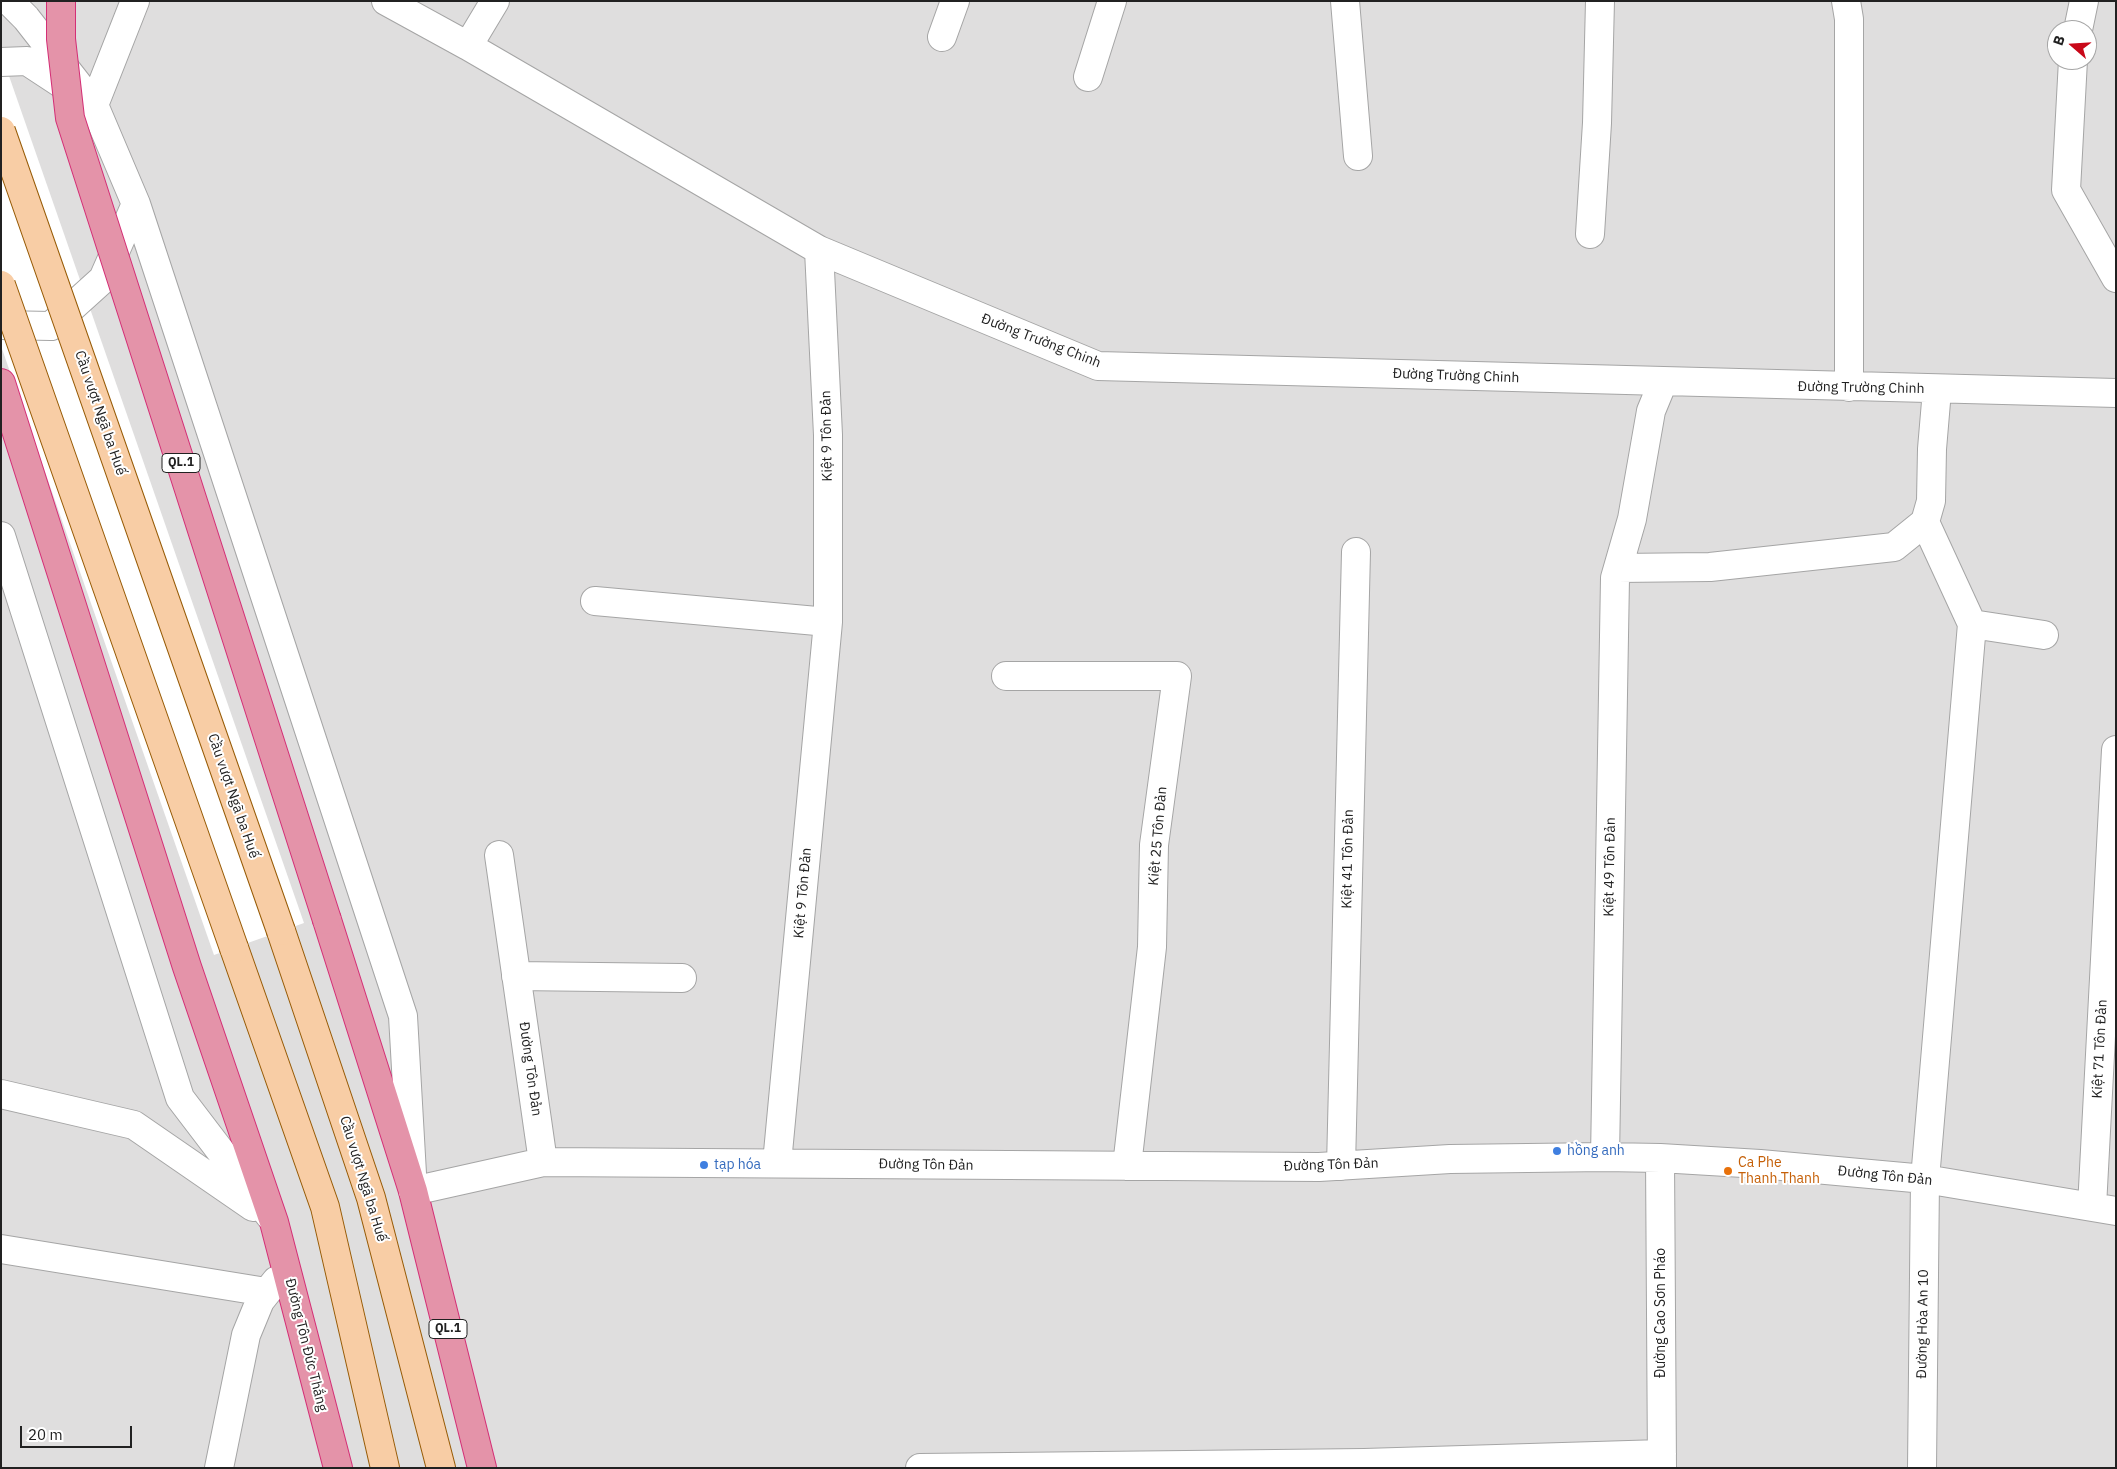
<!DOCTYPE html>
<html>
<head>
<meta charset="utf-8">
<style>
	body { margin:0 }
	#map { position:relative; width:2117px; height:1469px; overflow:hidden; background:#f1ede8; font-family:"IBM Plex Sans",sans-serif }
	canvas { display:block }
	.frame { position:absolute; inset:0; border:2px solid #212121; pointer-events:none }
	.north { position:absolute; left:2047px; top:20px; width:50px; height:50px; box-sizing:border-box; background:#fff; border:1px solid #a6a6a6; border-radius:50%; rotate:289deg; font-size:14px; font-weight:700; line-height:20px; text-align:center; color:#212121 }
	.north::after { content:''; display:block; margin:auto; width:18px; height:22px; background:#c90819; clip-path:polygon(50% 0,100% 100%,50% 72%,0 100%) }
	.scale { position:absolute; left:20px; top:1426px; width:112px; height:22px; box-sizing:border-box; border:2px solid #212121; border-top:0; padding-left:6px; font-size:15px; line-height:18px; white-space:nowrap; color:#212121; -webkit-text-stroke:4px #fff; paint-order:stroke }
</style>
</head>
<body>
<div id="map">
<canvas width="2117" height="1469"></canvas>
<div class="frame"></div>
<div class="north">B</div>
<div class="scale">20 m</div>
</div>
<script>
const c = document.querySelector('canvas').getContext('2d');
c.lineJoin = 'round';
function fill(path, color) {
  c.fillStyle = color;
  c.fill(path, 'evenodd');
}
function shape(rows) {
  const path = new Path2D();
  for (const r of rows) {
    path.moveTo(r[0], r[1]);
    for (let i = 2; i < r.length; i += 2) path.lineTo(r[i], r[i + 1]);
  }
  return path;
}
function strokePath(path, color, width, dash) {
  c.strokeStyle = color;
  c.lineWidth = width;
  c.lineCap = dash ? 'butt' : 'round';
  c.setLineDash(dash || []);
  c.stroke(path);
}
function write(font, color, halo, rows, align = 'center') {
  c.font = font + ' "IBM Plex Sans",sans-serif';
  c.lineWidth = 4;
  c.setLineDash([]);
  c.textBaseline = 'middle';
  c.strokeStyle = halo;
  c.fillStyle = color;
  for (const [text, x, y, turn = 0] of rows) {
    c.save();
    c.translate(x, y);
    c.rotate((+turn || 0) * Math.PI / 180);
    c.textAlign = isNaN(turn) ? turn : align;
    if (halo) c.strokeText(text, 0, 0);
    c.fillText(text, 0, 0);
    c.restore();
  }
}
const residential = shape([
	[1,1,2116,1,2116,1468,1,1468],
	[2057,30,2087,30,2087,60,2057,60]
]);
const pier = shape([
	[1,53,304,923,214,955,1,346]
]);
const minor = shape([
	[9,1,26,18,94,105,136,204,403,1016,413,1191,543,1162,1319,1167,1450,1159,1605,1157,1660,1158,1760,1164,1925,1179,2116,1211],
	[386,1,468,46,819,250,1098,366,2116,393],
	[1345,1,1358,156],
	[1846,1,1849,19,1849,387],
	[2078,30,2084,1],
	[942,37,955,1],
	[468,46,495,1],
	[2073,60,2066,190,2116,278],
	[1,62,27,61,94,105,135,1],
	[1088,77,1112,1],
	[1590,234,1597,123,1600,1],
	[1,325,51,326,103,279,136,204],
	[1,536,180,1098,270,1216],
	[1618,568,1710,567,1894,547,1925,522,1931,501,1932,449,1937,390],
	[595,601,828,622],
	[1972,624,2044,635],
	[1006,676,1177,676,1154,845,1152,947,1127,1166],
	[499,855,543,1162],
	[516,976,682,978],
	[1,1094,134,1125,253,1207],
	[1605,1157,1615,578,1632,519,1651,411,1663,382],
	[1660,1158,1662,1468],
	[777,1163,828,622,828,435,819,250],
	[1341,1166,1356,552],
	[2092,1207,2116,750],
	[1,1249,266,1292],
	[219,1468,246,1335,260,1301,276,1281],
	[920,1468,1364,1463,1662,1454],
	[1922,1468,1925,1179,1972,624,1925,522]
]);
const major = shape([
	[281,931,371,1198,441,1468],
	[234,948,325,1207,385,1468]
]);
const highway = shape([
	[1,383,187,967,274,1222,338,1468],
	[327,920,413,1191,482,1468]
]);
const majorBridge = shape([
	[1,131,281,931],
	[1,285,234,948]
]);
const highwayBridge = shape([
	[61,1,61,39,70,118,327,920]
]);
const markers = [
	[1557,1151,5,"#3f7fe0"],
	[704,1165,5,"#3f7fe0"],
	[1728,1171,5,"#e8710a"]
];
const shields = [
	[181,463,38],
	[448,1329,38]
];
const shieldNames = [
	["QL.1",181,463],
	["QL.1",448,1329]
];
const streetNames = [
	["Đường Trường Chinh",1041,341,21],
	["Đường Trường Chinh",1456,376,2],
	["Đường Trường Chinh",1861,388,1],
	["Cầu vượt Ngã ba Huế",100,413,71],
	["Kiệt 9 Tôn Đản",827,436,-91],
	["Cầu vượt Ngã ba Huế",233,796,71],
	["Kiệt 25 Tôn Đản",1158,836,-85],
	["Kiệt 41 Tôn Đản",1348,859,-89],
	["Kiệt 49 Tôn Đản",1610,867,-89],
	["Kiệt 9 Tôn Đản",803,893,-85],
	["Kiệt 71 Tôn Đản",2100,1049,-87],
	["Đường Tôn Đản",530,1069,82],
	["Đường Tôn Đản",926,1165,1],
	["Đường Tôn Đản",1331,1165,-2],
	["Đường Tôn Đản",1885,1176,6],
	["Cầu vượt Ngã ba Huế",363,1179,73],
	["Đường Cao Sơn Pháo",1661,1313,-90],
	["Đường Hòa An 10",1923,1324,-89],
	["Đường Tôn Đức Thắng",306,1345,76]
];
const shopNames = [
	["hồng anh",1567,1151],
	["tạp hóa",714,1165]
];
const foodNames = [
	["Ca Phe",1738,1163],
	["Thanh Thanh",1738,1179]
];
fill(residential, '#dfdede');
fill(pier, '#fff');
strokePath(minor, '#a5a5a5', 30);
strokePath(major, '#975b06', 30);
strokePath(highway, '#d42f76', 30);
strokePath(minor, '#fff', 28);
strokePath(major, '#f8cda5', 28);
strokePath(highway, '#e493a9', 28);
strokePath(majorBridge, '#975b06', 30, []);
strokePath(highwayBridge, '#d42f76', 30, []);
strokePath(majorBridge, '#f8cda5', 28);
strokePath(highwayBridge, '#e493a9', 28);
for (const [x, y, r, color] of markers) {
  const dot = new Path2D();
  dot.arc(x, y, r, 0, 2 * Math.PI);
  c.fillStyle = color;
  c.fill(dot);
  strokePath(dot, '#fff', 2);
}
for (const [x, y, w] of shields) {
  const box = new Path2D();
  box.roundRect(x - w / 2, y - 9.5, w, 19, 4);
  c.fillStyle = '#fff';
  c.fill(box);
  strokePath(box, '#212121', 1);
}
write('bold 12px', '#212121', null, shieldNames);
write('14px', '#212121', '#fff', streetNames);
write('14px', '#366cbe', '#fff', shopNames, 'left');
write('14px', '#c56008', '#fff', foodNames, 'left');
</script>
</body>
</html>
